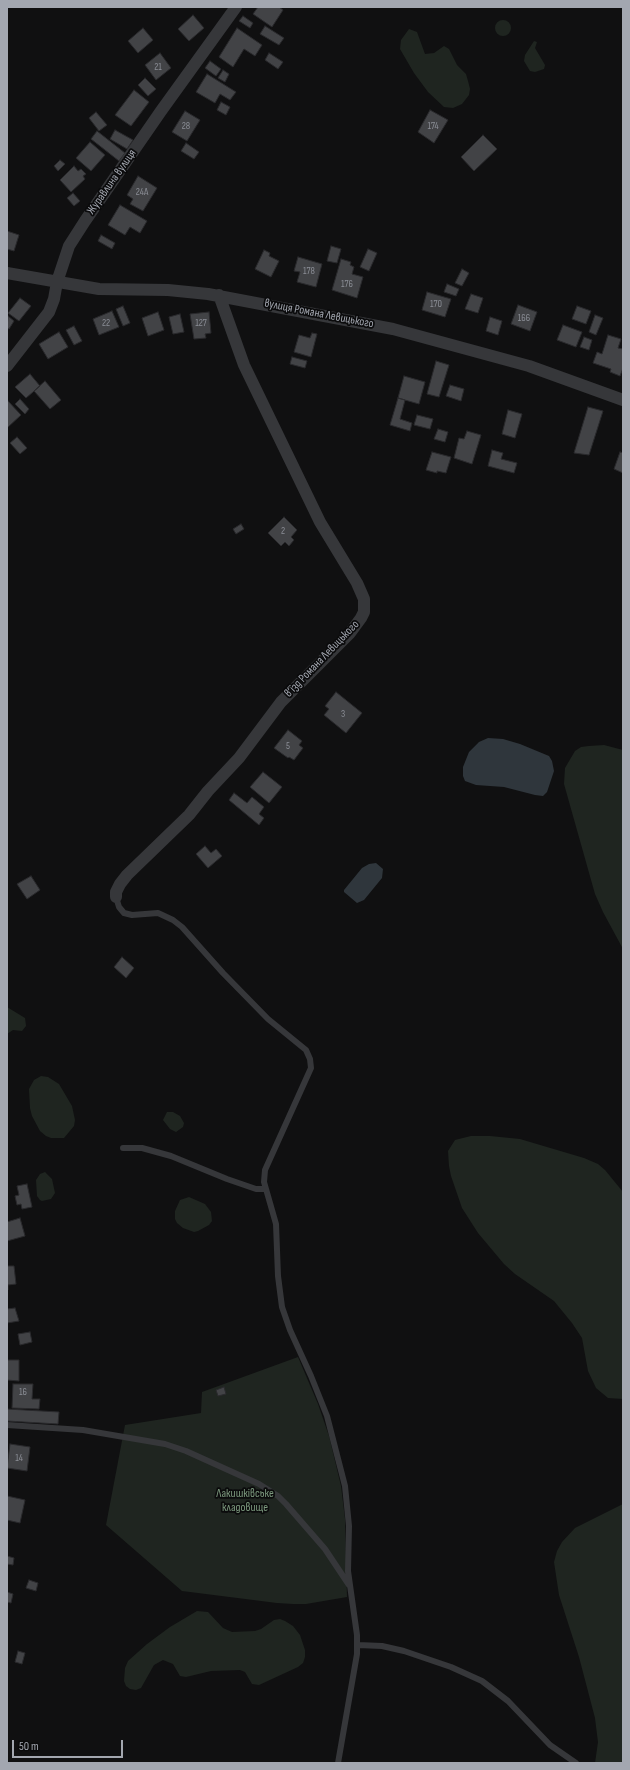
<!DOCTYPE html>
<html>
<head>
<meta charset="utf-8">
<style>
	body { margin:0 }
	#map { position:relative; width:630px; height:1770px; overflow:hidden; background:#101011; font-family:"Sofia Sans Condensed",sans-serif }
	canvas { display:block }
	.frame { position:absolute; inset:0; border:8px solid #a3a7b0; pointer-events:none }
	.scale { position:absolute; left:12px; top:1740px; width:111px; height:18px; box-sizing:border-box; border:2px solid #a3a7b0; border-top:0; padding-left:5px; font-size:12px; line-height:14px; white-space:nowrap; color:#a3a7b0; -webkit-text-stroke:3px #0b0b0c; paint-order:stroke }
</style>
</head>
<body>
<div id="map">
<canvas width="630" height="1770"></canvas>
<div class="frame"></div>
<div class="scale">50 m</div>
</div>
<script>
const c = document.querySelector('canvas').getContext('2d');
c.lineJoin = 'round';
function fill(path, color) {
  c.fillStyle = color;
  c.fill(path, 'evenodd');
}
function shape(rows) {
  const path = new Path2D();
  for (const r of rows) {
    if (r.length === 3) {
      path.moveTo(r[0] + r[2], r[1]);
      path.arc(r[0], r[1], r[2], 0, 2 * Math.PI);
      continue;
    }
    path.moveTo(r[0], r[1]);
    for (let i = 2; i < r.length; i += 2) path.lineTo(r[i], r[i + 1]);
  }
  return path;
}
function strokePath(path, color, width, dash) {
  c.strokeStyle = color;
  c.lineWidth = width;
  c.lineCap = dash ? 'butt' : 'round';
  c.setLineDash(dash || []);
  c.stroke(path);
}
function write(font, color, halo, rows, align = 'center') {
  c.font = font + ' "Sofia Sans Condensed",sans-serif';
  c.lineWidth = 3.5;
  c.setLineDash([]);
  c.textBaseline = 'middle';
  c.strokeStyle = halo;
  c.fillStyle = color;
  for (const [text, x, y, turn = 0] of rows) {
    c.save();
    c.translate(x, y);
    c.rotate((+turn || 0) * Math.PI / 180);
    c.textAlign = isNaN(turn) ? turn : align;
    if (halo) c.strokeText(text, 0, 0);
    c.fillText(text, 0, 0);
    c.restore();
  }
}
const green = shape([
	[503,28,8],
	[409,29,417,32,425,54,434,53,444,46,449,49,457,65,466,74,468,81,470,89,469,95,462,104,453,108,444,107,428,92,414,73,400,49,401,40],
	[534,41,537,42,535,48,545,65,544,69,535,72,530,71,524,61,525,55],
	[604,745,623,750,623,949,603,912,595,894,564,784,565,768,575,751,581,747,589,746],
	[7,1007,25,1018,26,1026,22,1031,13,1030,7,1034],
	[41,1076,48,1077,59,1084,72,1106,75,1120,74,1126,64,1138,51,1138,46,1136,40,1131,32,1116,30,1108,29,1089,34,1080],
	[167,1112,173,1112,180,1116,184,1123,183,1127,176,1132,170,1129,163,1120],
	[490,1136,520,1139,584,1158,598,1164,605,1170,623,1192,623,1399,608,1398,596,1388,588,1371,582,1338,572,1323,554,1301,515,1274,504,1264,478,1233,462,1208,451,1176,449,1166,448,1151,455,1140,471,1136],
	[45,1172,52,1179,55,1193,51,1199,42,1201,40,1200,37,1196,36,1180,40,1174],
	[189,1197,205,1204,211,1212,212,1221,209,1225,198,1231,194,1232,183,1228,177,1223,175,1219,175,1211,180,1200],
	[298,1357,318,1404,329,1436,341,1486,345,1519,347,1597,306,1604,293,1604,277,1603,182,1591,106,1525,125,1425,201,1413,202,1392],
	[623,1504,623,1763,595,1763,598,1742,595,1718,579,1657,559,1595,554,1562,557,1551,562,1542,575,1528],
	[197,1611,208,1612,223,1628,232,1632,255,1631,261,1629,274,1620,280,1619,285,1621,293,1626,300,1635,305,1650,305,1657,303,1663,298,1667,259,1685,252,1684,245,1672,240,1670,211,1671,186,1677,180,1676,173,1664,163,1660,154,1665,141,1688,136,1690,130,1689,126,1686,124,1681,125,1668,128,1661,147,1644,170,1627]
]);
const water = shape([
	[488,738,503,739,520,744,549,756,552,761,554,771,547,792,543,796,535,795,504,787,476,785,465,781,463,776,463,767,469,752,479,742],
	[376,863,383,869,382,878,364,900,357,903,344,892,344,890,362,868,369,864]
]);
const building = shape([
	[258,7,279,7,283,10,272,27,253,14,258,7],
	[193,15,204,28,189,41,178,29,193,15],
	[243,16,253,23,250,28,239,21,243,16],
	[265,26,284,38,279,45,260,34,265,26],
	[143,28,153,40,138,53,128,41,143,28],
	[237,28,262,45,255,56,244,49,233,67,219,57,237,28],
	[160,53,171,68,156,80,145,65,160,53],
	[269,53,283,62,278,69,265,60,269,53],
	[210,61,221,69,216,76,205,68,210,61],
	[223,70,229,74,225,82,218,78,223,70],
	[207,74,236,92,230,100,220,94,215,103,196,92,207,74],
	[145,78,156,89,148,96,138,85,145,78],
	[134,90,149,102,131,126,115,115,134,90],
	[221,102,230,107,226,115,217,110,221,102],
	[430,110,448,120,434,143,418,132,430,110],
	[185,111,200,120,187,141,172,132,185,111],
	[96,112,107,125,99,131,89,118,96,112],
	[115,130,133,140,127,149,110,139,115,130],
	[97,131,125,153,119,161,91,139,97,131],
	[483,135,497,149,474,171,461,157,483,135],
	[90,142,105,155,91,171,76,158,90,142],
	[186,143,199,152,194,159,181,151,186,143],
	[60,160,65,164,58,171,54,166,60,160],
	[74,166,78,171,81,169,86,174,83,176,85,179,71,192,60,180,74,166],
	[138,176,157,188,143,211,130,204,133,199,127,195,138,176],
	[73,193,80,201,74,206,67,198,73,193],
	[120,205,147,221,140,233,130,227,125,235,108,225,120,205],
	[7,231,19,235,14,251,7,249,7,231],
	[101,235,115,243,112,249,98,241,101,235],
	[331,246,341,249,337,263,327,261,331,246],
	[368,249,377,253,369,271,360,267,368,249],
	[264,250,270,253,269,256,279,261,271,277,255,269,264,250],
	[298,257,322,264,316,287,297,282,300,272,294,271,298,257],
	[341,259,351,262,350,265,354,267,352,274,363,277,357,298,332,290,341,259],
	[462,269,469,273,462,286,455,283,462,269],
	[447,284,459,289,456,296,444,292,447,284],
	[427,292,451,299,445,317,422,310,427,292],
	[471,294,483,298,478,313,465,309,471,294],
	[20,298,31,306,19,321,8,313,20,298],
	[518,305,537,312,530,331,511,324,518,305],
	[123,306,130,323,123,326,116,309,123,306],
	[577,306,591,311,586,324,572,319,577,306],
	[112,311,119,327,99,335,93,319,112,311],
	[158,312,164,330,148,336,142,318,158,312],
	[209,312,211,333,205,334,206,338,194,339,190,314,209,312],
	[180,314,184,332,173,334,169,317,180,314],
	[595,315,603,318,596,335,589,332,595,315],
	[8,316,14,321,9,329,7,328,8,316],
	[490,317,502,321,498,335,486,331,490,317],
	[563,325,582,332,576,347,557,340,563,325],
	[74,326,82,341,74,345,66,330,74,326],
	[59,332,68,347,48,359,39,344,59,332],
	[312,333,317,334,311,357,294,352,299,335,310,338,312,333],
	[608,335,621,339,618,348,623,349,623,368,620,376,610,372,611,369,593,363,597,352,602,354,608,335],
	[584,337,592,340,589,350,580,347,584,337],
	[292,357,307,361,305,368,290,364,292,357],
	[436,361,449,365,439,397,427,394,436,361],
	[30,374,40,386,26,398,15,387,30,374],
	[404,376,425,382,419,404,398,398,404,376],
	[45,381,61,400,50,409,34,391,45,381],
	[450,385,464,389,461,401,446,396,450,385],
	[398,398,405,400,400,419,412,423,410,431,390,425,398,398],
	[20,399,29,409,25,414,15,404,20,399],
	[8,401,21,415,7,428,7,402,8,401],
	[588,407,603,411,589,455,574,453,588,407],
	[508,410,522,414,515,438,502,434,508,410],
	[417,415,433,419,430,429,414,425,417,415],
	[438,429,448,432,445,442,434,439,438,429],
	[467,431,481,435,472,464,454,458,459,438,464,439,467,431],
	[17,437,27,448,20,454,10,443,17,437],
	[492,450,503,453,501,459,517,463,514,473,488,466,492,450],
	[432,452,451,457,446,473,437,471,437,473,426,470,432,452],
	[620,452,623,453,623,473,614,469,620,452],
	[284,517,297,530,291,537,294,540,289,546,285,542,281,546,268,533,284,517],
	[241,524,244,529,236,534,233,529,241,524],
	[336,692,362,713,346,733,324,715,329,709,325,706,336,692],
	[288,730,302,741,299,745,303,748,294,760,289,757,288,758,274,748,288,730],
	[263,772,282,787,269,803,250,787,263,772],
	[234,793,247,803,252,797,264,807,259,814,264,818,259,825,229,800,234,793],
	[205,846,211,853,216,849,222,856,208,868,196,854,205,846],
	[31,876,40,890,27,899,17,884,31,876],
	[122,957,134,968,126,978,114,967,122,957],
	[27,1184,32,1207,22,1209,21,1204,17,1205,15,1196,19,1195,17,1186,27,1184],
	[20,1218,25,1236,7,1241,7,1222,20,1218],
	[7,1266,14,1266,16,1284,8,1285,8,1290,7,1290,7,1266],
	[15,1308,19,1321,7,1323,7,1309,15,1308],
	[30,1332,32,1342,20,1345,18,1334,30,1332],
	[7,1360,19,1360,19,1381,7,1380,7,1360],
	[13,1384,33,1384,32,1399,40,1399,39,1409,12,1408,13,1384],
	[224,1387,226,1394,218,1396,216,1390,224,1387],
	[7,1403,7,1409,59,1412,58,1424,7,1421,7,1403],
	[10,1444,30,1447,27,1471,7,1468,10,1444],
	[7,1496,25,1500,20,1523,7,1520,7,1496],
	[7,1556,14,1558,13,1565,7,1564,7,1556],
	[29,1580,38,1583,36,1591,26,1588,29,1580],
	[7,1592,13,1594,11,1603,7,1602,7,1592],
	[18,1651,25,1653,22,1664,15,1662,18,1651]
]);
const service = shape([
	[116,897,119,907,124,913,132,915,158,913,173,920,182,927,223,973,268,1019,306,1050,310,1059,311,1068,265,1170,264,1182,276,1224,278,1276,282,1307,290,1330,311,1376,327,1416,345,1486,349,1526,348,1571,357,1635,357,1654,338,1763],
	[123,1148,142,1148,171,1156,227,1179,256,1189,265,1189],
	[7,1425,83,1430,165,1444,186,1451,259,1484,278,1496,286,1504,325,1549,349,1585],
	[358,1645,382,1646,404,1651,451,1667,482,1681,508,1701,550,1745,576,1763]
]);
const minor = shape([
	[7,273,99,289,168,290,208,294,393,329,529,366,623,400],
	[7,366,49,312,54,299,57,282,69,246,85,221,161,111,236,7],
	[116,897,116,892,120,884,127,875,189,815,208,791,239,758,281,702,350,633,361,618,364,612,364,599,357,583,320,522,244,365,219,295]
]);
const numberNames = [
	["21",158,67],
	["28",186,126],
	["174",433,126],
	["24А",142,192],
	["178",309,271],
	["176",347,284],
	["170",436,304],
	["166",524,318],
	["22",106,323],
	["127",201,323],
	["2",283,531],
	["3",343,714],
	["5",288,746],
	["16",23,1392],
	["14",19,1458]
];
const streetNames = [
	["Журавлина вулиця",112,182,-55],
	["вулиця Романа Левицького",319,314,11],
	["в’їзд Романа Левицького",322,659,-46]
];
const parkNames = [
	["Лакишківське",245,1494],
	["кладовище",245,1508]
];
fill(green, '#1f2520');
fill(water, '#2f363c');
fill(building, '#424346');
strokePath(building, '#2a2a2d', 1);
strokePath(service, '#36373a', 6);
strokePath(minor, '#36373a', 12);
write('10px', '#8b8e96', null, numberNames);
write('12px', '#a3a7b0', '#0b0b0c', streetNames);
write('12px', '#7c997e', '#0b0b0c', parkNames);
</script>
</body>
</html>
